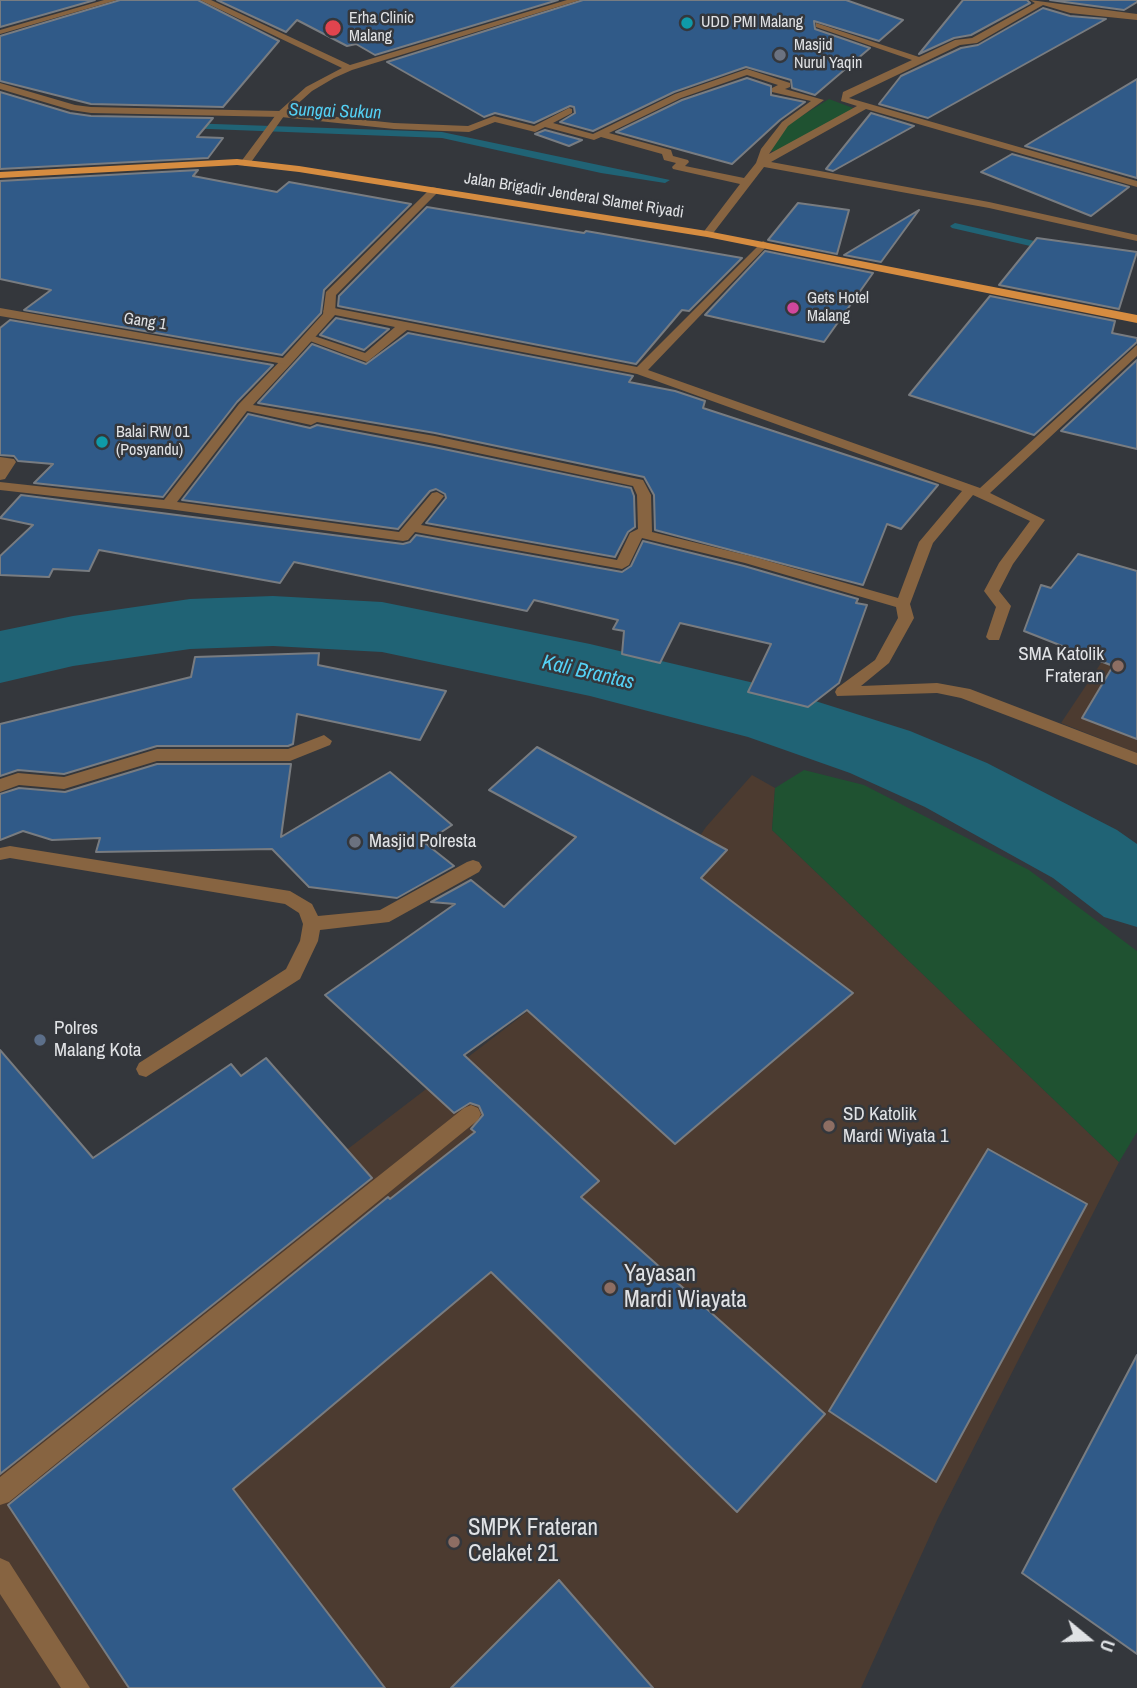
<!DOCTYPE html>
<html>
<head>
<meta charset="utf-8">
<style>
	body { margin:0 }
	#map { position:relative; width:1137px; height:1688px; overflow:hidden; background:#34373c; font-family:"Archivo Narrow",sans-serif }
	canvas { display:block }
	.north { position:absolute; left:1053px; top:1604px; width:70px; height:70px; -webkit-text-stroke:5px #34373c; paint-order:stroke; rotate:109deg; font-size:19px; font-weight:700; line-height:28px; text-align:center; color:#e0e2e5 }
	.north::after { content:''; display:block; margin:auto; width:24px; height:32px; background:#e0e2e5; clip-path:polygon(50% 0,100% 100%,50% 72%,0 100%) }
</style>
</head>
<body>
<div id="map">
<canvas width="1137" height="1688"></canvas>
<div class="north">U</div>
</div>
<script>
const c = document.querySelector('canvas').getContext('2d');
c.lineJoin = 'round';
function fill(path, color) {
  c.fillStyle = color;
  c.fill(path, 'evenodd');
}
function shape(rows) {
  const path = new Path2D();
  for (const r of rows) {
    path.moveTo(r[0], r[1]);
    for (let i = 2; i < r.length; i += 2) path.lineTo(r[i], r[i + 1]);
  }
  return path;
}
function strokePath(path, color, width, dash) {
  c.strokeStyle = color;
  c.lineWidth = width;
  c.lineCap = dash ? 'butt' : 'round';
  c.setLineDash(dash || []);
  c.stroke(path);
}
function write(font, color, halo, rows, align = 'center') {
  c.font = font + ' "Archivo Narrow",sans-serif';
  c.lineWidth = 5;
  c.setLineDash([]);
  c.textBaseline = 'middle';
  c.strokeStyle = halo;
  c.fillStyle = color;
  for (const [text, x, y, turn = 0] of rows) {
    c.save();
    c.translate(x, y);
    c.rotate((+turn || 0) * Math.PI / 180);
    c.textAlign = isNaN(turn) ? turn : align;
    if (halo) c.strokeText(text, 0, 0);
    c.fillText(text, 0, 0);
    c.restore();
  }
}
const education = shape([
	[1137,609,1137,753,1061,723],
	[752,775,775,788,772,830,1119,1162,938,1518,861,1688,0,1688,0,1415,638,927,706,827]
]);
const green = shape([
	[829,99,853,108,852,110,778,152,771,151,787,125],
	[804,770,864,785,1029,870,1137,951,1137,1132,1119,1162,772,830,775,788]
]);
const stream = shape([
	[186,123,442,132,670,180,665,183,601,173,442,138,183,128,182,126,186,123],
	[955,223,1052,245,1057,248,1052,251,952,228,950,226,955,223]
]);
const river = shape([
	[273,596,382,602,590,644,771,687,910,731,987,763,1117,830,1137,844,1137,927,1104,917,1053,878,925,807,850,773,748,737,590,696,382,652,273,646,190,649,73,666,0,683,0,631,73,616,190,599,273,596]
]);
const building = shape([
	[0,0,95,0,0,27,0,0],
	[120,0,198,0,279,41,223,107,91,104,0,81,0,36,120,0],
	[217,0,558,0,375,55,356,44,347,46,297,20,286,32,217,0],
	[583,0,846,0,903,20,879,41,814,21,815,29,870,48,815,95,792,88,791,80,746,67,674,92,593,131,560,122,575,113,574,107,570,106,534,123,495,113,484,117,387,62,583,0],
	[963,0,1027,0,1030,3,971,35,954,38,919,54,963,0],
	[1050,0,1137,0,1137,2,1124,10,1050,0],
	[1043,8,1070,16,1106,19,928,118,879,104,901,76,961,48,978,45,1043,8],
	[747,78,771,86,771,95,805,102,780,120,732,164,616,132,682,100,747,78],
	[1137,79,1137,178,1025,146,1137,79],
	[0,92,70,113,91,116,213,118,197,137,223,138,208,158,0,169,0,92],
	[871,113,914,126,833,171,826,169,871,113],
	[545,130,582,140,569,146,535,134,545,130],
	[1012,154,1129,187,1091,216,981,172,1012,154],
	[198,170,193,176,277,192,289,182,411,204,324,290,321,313,282,355,24,310,51,290,0,279,0,181,198,170],
	[798,203,849,210,837,254,768,240,798,203],
	[427,207,584,233,586,231,742,258,689,311,682,310,636,364,338,306,339,296,427,207],
	[919,210,881,262,844,255,919,210],
	[1037,238,1137,252,1119,309,999,285,1037,238],
	[765,251,873,273,824,342,705,315,765,251],
	[990,296,1115,321,1112,333,1137,338,1137,342,1034,435,909,395,990,296],
	[336,318,389,329,364,350,320,335,336,318],
	[10,320,273,365,237,402,163,497,34,483,53,464,18,461,14,456,0,455,0,328,10,320],
	[408,333,633,376,629,382,675,391,705,401,703,408,938,485,901,529,887,524,863,585,655,530,654,495,644,477,435,433,258,403,312,344,366,364,408,333],
	[1137,360,1137,449,1061,431,1137,360],
	[248,414,310,428,317,425,434,447,631,488,634,496,635,527,628,532,615,557,426,523,446,498,445,494,436,489,430,491,398,529,182,500,248,414],
	[21,495,403,544,410,542,416,535,622,572,631,566,643,541,744,566,858,599,856,603,867,605,839,683,808,707,748,692,771,644,680,623,660,663,622,654,624,631,613,629,618,620,534,600,527,611,294,562,280,583,99,550,89,571,53,569,49,577,0,575,0,556,33,525,0,518,21,495],
	[1078,554,1137,571,1137,739,1082,718,1113,666,1024,631,1041,585,1051,588,1078,554],
	[319,653,318,665,446,691,420,740,297,714,293,744,288,746,157,746,64,774,18,770,0,776,0,724,191,677,195,657,319,653],
	[537,747,727,850,701,878,853,993,675,1144,527,1010,464,1055,599,1181,581,1197,825,1414,737,1512,491,1272,233,1489,385,1688,129,1688,8,1505,388,1197,390,1199,475,1132,471,1129,483,1115,479,1106,470,1103,454,1113,325,995,455,904,431,902,471,880,504,907,576,837,489,790,537,747],
	[157,764,291,764,281,837,390,772,452,825,425,843,454,866,397,898,309,887,272,849,96,852,100,838,52,840,23,831,0,840,0,794,19,788,65,792,157,764],
	[0,1050,93,1158,231,1064,241,1076,266,1058,372,1178,0,1474,0,1050],
	[988,1149,1087,1204,936,1482,829,1411,988,1149],
	[1137,1355,1137,1654,1022,1573,1137,1355],
	[559,1580,653,1688,451,1688,559,1580]
]);
const service = shape([
	[0,83,75,105,91,107,281,111,286,114,281,117,91,113,71,110,0,89,0,83],
	[763,241,769,244,767,246,648,370,980,488,1137,345,1137,356,990,493,1045,520,1013,564,999,591,1011,606,999,640,989,640,986,637,996,607,984,591,999,563,1030,521,973,495,933,543,910,604,914,618,889,663,861,686,937,683,970,689,1137,753,1137,765,961,698,937,693,837,696,835,692,837,688,875,660,898,618,896,607,745,563,642,538,629,565,622,569,415,532,408,540,403,541,168,509,0,490,0,482,164,500,239,404,282,359,286,358,290,359,290,365,253,405,435,436,643,480,651,495,652,532,754,557,898,598,919,542,962,491,637,374,407,330,367,362,302,338,308,334,365,353,395,327,325,313,323,311,329,307,637,367,763,241],
	[247,411,311,425,317,422,435,444,633,486,637,495,638,529,630,533,617,560,421,525,444,496,437,492,432,493,399,532,177,502,247,411],
	[0,457,14,459,16,462,5,479,0,480,0,457],
	[10,846,290,891,312,904,318,916,380,910,467,862,473,860,479,862,482,867,479,872,389,922,320,930,318,941,300,979,146,1077,139,1075,136,1069,139,1063,286,969,300,941,303,924,299,913,285,904,10,858,0,860,0,848,10,846],
	[471,1105,478,1108,481,1114,478,1120,9,1502,0,1505,0,1477,464,1108,471,1105],
	[0,1558,9,1562,90,1688,61,1688,0,1594,0,1558]
]);
const minor = shape([
	[104,0,117,0,0,34,0,30,104,0],
	[1030,0,1137,14,1137,20,1070,13,1043,5,977,43,960,45,849,98,1137,181,1137,187,866,109,771,162,989,202,1137,235,1137,241,989,208,764,167,711,236,707,237,702,234,740,184,673,169,672,167,676,163,664,160,662,154,601,137,594,140,545,127,535,132,495,122,469,132,394,129,281,117,276,114,281,111,394,123,468,126,494,116,534,126,569,108,572,109,572,113,553,123,593,134,675,94,747,69,790,83,790,87,785,89,824,100,788,126,769,154,857,106,841,101,843,92,912,60,816,27,816,23,919,57,955,40,972,38,1035,3,1030,0],
	[747,75,778,85,772,88,772,92,811,101,782,122,761,149,756,163,744,178,685,166,689,162,688,160,673,156,671,150,609,133,681,98,747,75],
	[432,187,441,189,336,295,335,315,290,365,0,316,0,308,283,358,323,314,326,292,432,187],
	[324,735,332,741,330,745,290,761,157,761,64,789,19,785,0,792,0,779,18,773,64,777,157,749,288,749,324,735]
]);
const tertiary = shape([
	[200,0,211,0,350,65,567,0,580,0,352,70,334,78,312,91,284,116,249,165,245,166,240,163,278,112,306,87,342,68,200,0]
]);
const primary = shape([
	[237,159,299,166,707,231,1137,315,1137,323,707,237,299,172,237,165,0,178,0,172,237,159]
]);
const markers = [
	[687,23,7,"#0f9aa8"],
	[333,28,9,"#e0444e"],
	[780,55,7,"#6b7280"],
	[793,308,7,"#d1479c"],
	[102,442,7,"#0f9aa8"],
	[1118,666,7,"#8d6e63"],
	[355,842,7,"#6b7280"],
	[40,1040,7,"#5c6f8a"],
	[829,1126,7,"#8d6e63"],
	[610,1288,7,"#8d6e63"],
	[454,1542,7,"#8d6e63"]
];
const farPoinames = [
	["Erha Clinic",349,19],
	["Malang",349,37],
	["UDD PMI Malang",701,23],
	["Masjid",794,46],
	["Nurul Yaqin",794,64],
	["Gets Hotel",807,299],
	["Malang",807,317],
	["Balai RW 01",116,433],
	["(Posyandu)",116,451]
];
const farStreetnames = [
	["Jalan Brigadir Jenderal Slamet Riyadi",574,196,9],
	["Gang 1",145,322,9]
];
const farWaternames = [
	["Sungai Sukun",335,112,2]
];
const poiNames = [
	["SMA Katolik",1104,655,"right"],
	["Frateran",1104,677,"right"],
	["Masjid Polresta",369,842],
	["Polres",54,1029],
	["Malang Kota",54,1051],
	["SD Katolik",843,1115],
	["Mardi Wiyata 1",843,1137]
];
const waterNames = [
	["Kali Brantas",588,673,13]
];
const nearPoinames = [
	["Yayasan",624,1275],
	["Mardi Wiayata",624,1301],
	["SMPK Frateran",468,1529],
	["Celaket 21",468,1555]
];
fill(education, '#4c3b30');
fill(green, '#1f5231');
fill(stream, '#206375');
fill(river, '#206375');
fill(building, '#305a88');
strokePath(building, '#787c81', 2);
fill(service, '#876441');
fill(minor, '#876441');
fill(tertiary, '#876441');
fill(primary, '#d68c40');
for (const [x, y, r, color] of markers) {
  const dot = new Path2D();
  dot.arc(x, y, r, 0, 2 * Math.PI);
  c.fillStyle = color;
  c.fill(dot);
  strokePath(dot, '#34373c', 2.5);
}
write('16px', '#e0e2e5', '#34373c', farPoinames, 'left');
write('16px', '#e0e2e5', '#34373c', farStreetnames);
write('italic 18px', '#54d1f5', '#34373c', farWaternames);
write('19px', '#e0e2e5', '#34373c', poiNames, 'left');
write('italic 21px', '#54d1f5', '#34373c', waterNames);
write('23px', '#e0e2e5', '#34373c', nearPoinames, 'left');
</script>
</body>
</html>
